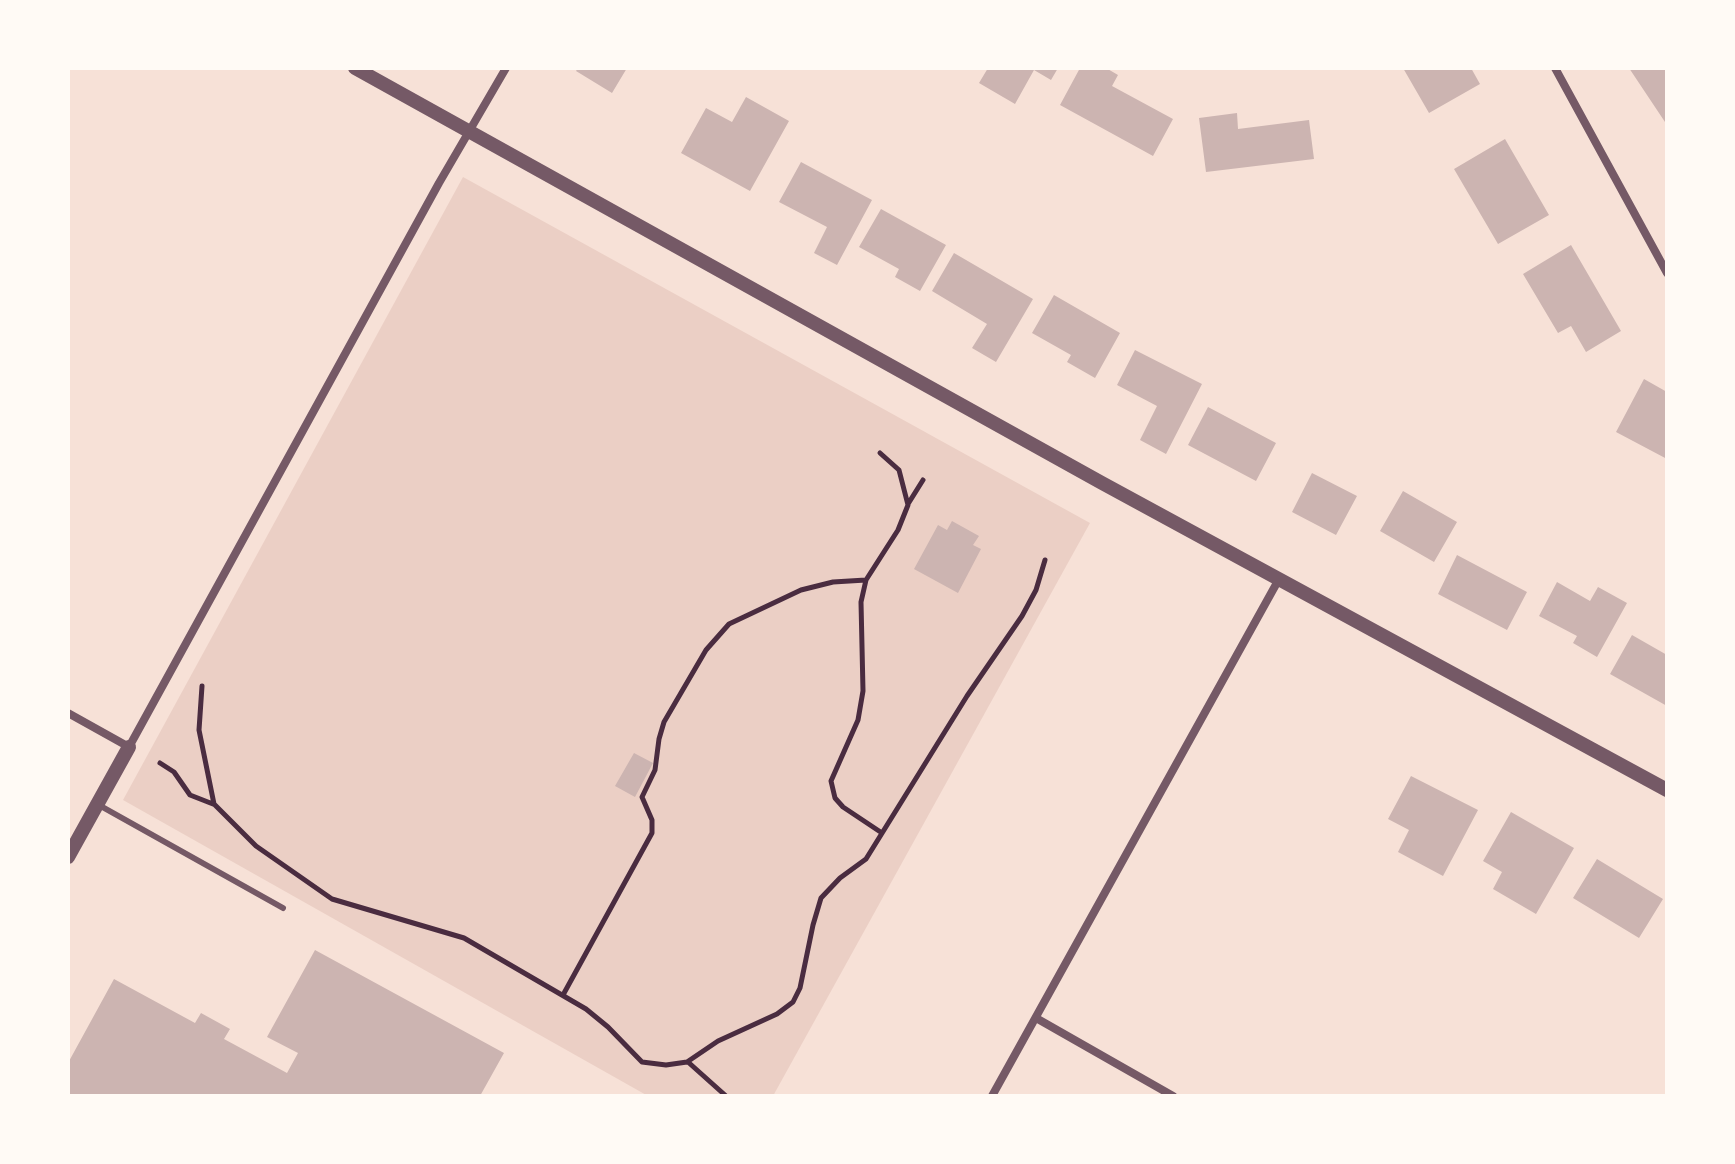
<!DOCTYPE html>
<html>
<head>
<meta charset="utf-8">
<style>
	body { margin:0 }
	#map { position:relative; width:1735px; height:1164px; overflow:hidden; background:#f7e1d7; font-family:"IBM Plex Serif",serif }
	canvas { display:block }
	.frame { position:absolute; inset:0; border:70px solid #fffaf5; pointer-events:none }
</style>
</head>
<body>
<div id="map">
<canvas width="1735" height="1164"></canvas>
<div class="frame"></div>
</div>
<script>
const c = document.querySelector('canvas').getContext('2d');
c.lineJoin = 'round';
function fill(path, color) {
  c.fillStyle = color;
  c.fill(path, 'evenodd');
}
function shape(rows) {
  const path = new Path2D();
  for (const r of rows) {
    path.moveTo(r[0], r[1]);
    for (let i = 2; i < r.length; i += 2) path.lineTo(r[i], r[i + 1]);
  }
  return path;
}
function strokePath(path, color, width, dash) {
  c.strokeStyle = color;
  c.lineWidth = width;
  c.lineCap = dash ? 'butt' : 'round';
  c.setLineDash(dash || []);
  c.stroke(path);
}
const green = shape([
	[463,177,1090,523,773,1096,648,1096,123,800]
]);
const building = shape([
	[578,68,627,68,612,93,576,71],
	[988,68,1058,68,1051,80,1034,70,1015,104,979,83],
	[1080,68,1106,68,1118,75,1112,86,1173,119,1153,156,1060,105],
	[1403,68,1471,68,1480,84,1429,113],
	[1629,68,1667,68,1667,125],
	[746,97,789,121,750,191,681,153,706,108,732,122],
	[1237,113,1238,129,1309,120,1314,159,1206,172,1199,118],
	[1505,139,1549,215,1498,244,1454,169],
	[801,162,872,200,837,265,814,253,827,227,779,202],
	[881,209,946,245,920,291,895,277,899,269,859,247],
	[1571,245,1621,331,1586,352,1571,326,1558,333,1523,274],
	[954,253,1033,299,996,362,972,348,987,324,932,291],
	[1054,295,1120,333,1095,378,1067,362,1071,355,1032,333],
	[1135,350,1202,384,1166,454,1140,440,1157,406,1117,385],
	[1644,379,1667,392,1667,459,1616,432],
	[1208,407,1276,443,1256,481,1188,445],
	[1312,473,1357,496,1336,535,1292,512],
	[1403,491,1457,522,1434,562,1380,531],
	[952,521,979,536,973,545,981,549,958,593,914,569,938,525,947,530],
	[1457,555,1527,592,1507,630,1438,594],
	[1557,582,1590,601,1598,587,1627,603,1597,657,1573,643,1577,636,1539,616],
	[1632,635,1667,655,1667,706,1610,674],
	[634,753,653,763,635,797,615,786],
	[1411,776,1478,810,1443,876,1398,852,1409,830,1388,819],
	[1511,812,1574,848,1536,914,1493,889,1502,872,1483,861],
	[1597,859,1663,899,1639,938,1573,898],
	[315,950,504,1053,480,1096,68,1096,68,1063,114,979,195,1023,201,1013,230,1029,224,1039,287,1073,298,1053,267,1037]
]);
const path = shape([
	[880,453,899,470,908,505,898,530,866,580,861,602,863,691,858,720,831,781,835,798,843,807,882,833],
	[908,504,923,480],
	[202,686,199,730,214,804,256,846,332,899,464,938,586,1009,608,1027,642,1062,666,1065,687,1062,718,1041,777,1014,793,1002,800,988,813,925,821,898,840,878,866,859,967,696,1022,616,1036,590,1045,560],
	[160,763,174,772,190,795,213,804],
	[563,995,652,833,652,820,642,797,655,770,659,739,664,722,706,650,729,624,801,590,833,582,866,580],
	[688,1062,726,1096]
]);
const service = shape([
	[97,804,283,908]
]);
const minor = shape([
	[1555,68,1667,273],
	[68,713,129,747,439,183,506,68],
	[1036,1018,1173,1096],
	[992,1096,1279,579]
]);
const tertiary = shape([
	[355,68,1102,483,1667,790],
	[68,857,129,747]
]);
fill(green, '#ebcfc5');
fill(building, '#ccb4b1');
strokePath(path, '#4a2c40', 5);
strokePath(service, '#755966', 6);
strokePath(minor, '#755966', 8);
strokePath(tertiary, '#755966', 14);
</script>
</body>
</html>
